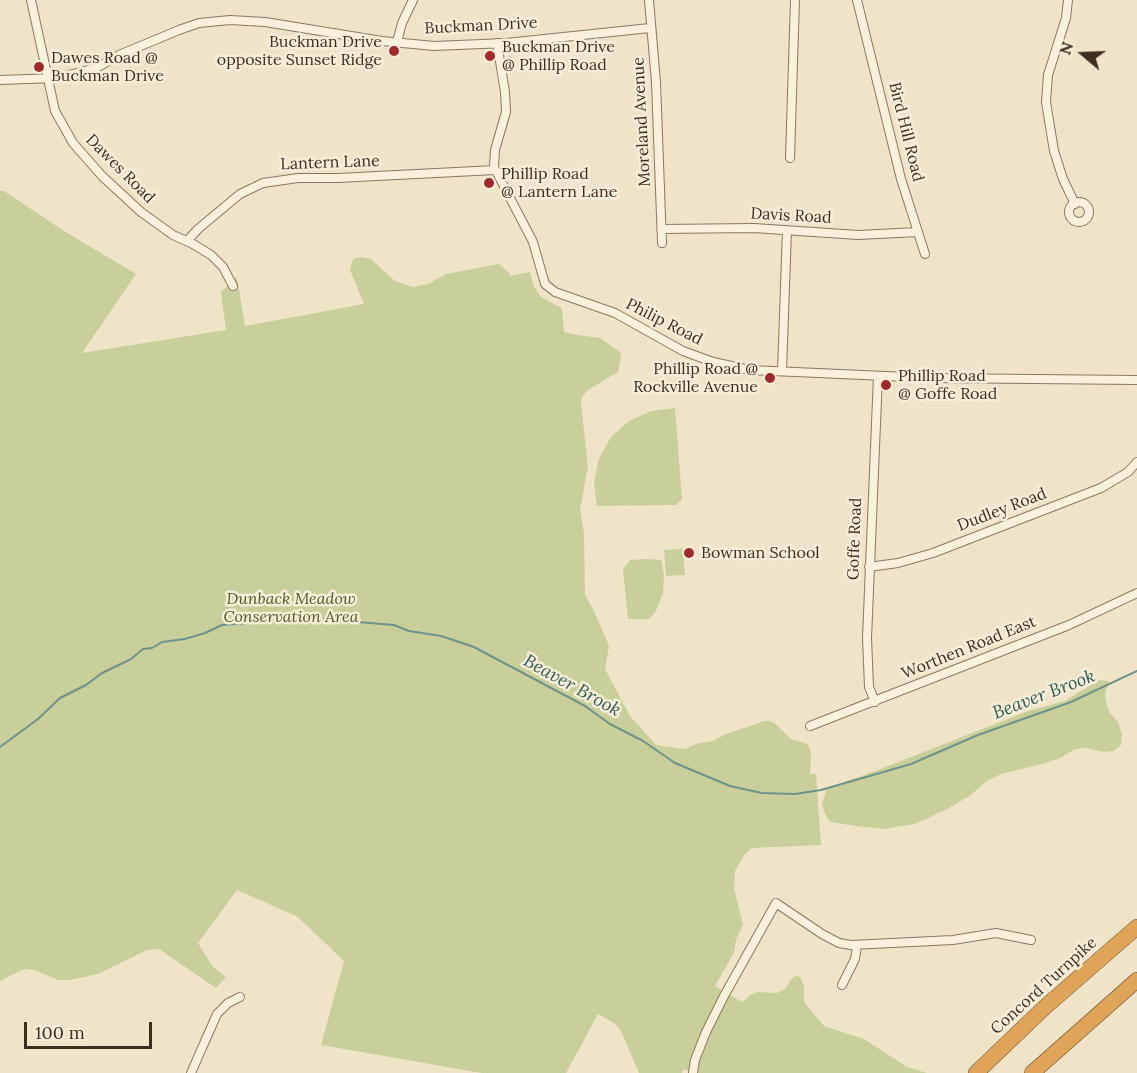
<!DOCTYPE html>
<html>
<head>
<meta charset="utf-8">
<style>
	body { margin:0 }
	#map { position:relative; width:1137px; height:1073px; overflow:hidden; background:#f0e4c8; font-family:Lora,serif }
	canvas { display:block }
	.north { position:absolute; left:1053px; top:24px; width:60px; height:60px; -webkit-text-stroke:4px #f7eed8; paint-order:stroke; rotate:289deg; font-size:16px; font-weight:700; line-height:24px; text-align:center; color:#3d2e20 }
	.north::after { content:''; display:block; margin:auto; width:21px; height:27px; background:#3d2e20; clip-path:polygon(50% 0,100% 100%,50% 72%,0 100%) }
	.scale { position:absolute; left:24px; top:1022px; width:128px; height:27px; box-sizing:border-box; border:3px solid #3d2e20; border-top:0; padding-left:8px; font-size:18px; line-height:21px; white-space:nowrap; color:#3d2e20; -webkit-text-stroke:4px #f7eed8; paint-order:stroke }
</style>
</head>
<body>
<div id="map">
<canvas width="1137" height="1073"></canvas>
<div class="north">N</div>
<div class="scale">100 m</div>
</div>
<script>
const c = document.querySelector('canvas').getContext('2d');
c.lineJoin = 'round';
function fill(path, color) {
  c.fillStyle = color;
  c.fill(path, 'evenodd');
}
function shape(rows) {
  const path = new Path2D();
  for (const r of rows) {
    if (r.length === 3) {
      path.moveTo(r[0] + r[2], r[1]);
      path.arc(r[0], r[1], r[2], 0, 2 * Math.PI);
      continue;
    }
    path.moveTo(r[0], r[1]);
    for (let i = 2; i < r.length; i += 2) path.lineTo(r[i], r[i + 1]);
  }
  return path;
}
function strokePath(path, color, width, dash) {
  c.strokeStyle = color;
  c.lineWidth = width;
  c.lineCap = dash ? 'butt' : 'round';
  c.setLineDash(dash || []);
  c.stroke(path);
}
function write(font, color, halo, rows, align = 'center') {
  c.font = font + ' Lora,serif';
  c.lineWidth = 5;
  c.setLineDash([]);
  c.textBaseline = 'middle';
  c.strokeStyle = halo;
  c.fillStyle = color;
  for (const [text, x, y, turn = 0] of rows) {
    c.save();
    c.translate(x, y);
    c.rotate((+turn || 0) * Math.PI / 180);
    c.textAlign = isNaN(turn) ? turn : align;
    if (halo) c.strokeText(text, 0, 0);
    c.fillText(text, 0, 0);
    c.restore();
  }
}
const green = shape([
	[0,191,4,191,64,231,136,274,82,353,226,330,221,292,237,277,245,326,364,304,350,270,353,259,360,257,371,259,395,281,413,287,428,284,446,274,499,264,509,273,510,276,530,272,534,287,541,297,562,308,564,332,577,335,600,338,620,352,621,358,618,372,588,390,582,397,581,403,588,467,580,509,584,533,585,595,593,609,609,646,605,669,630,716,656,745,685,749,696,744,713,741,726,734,765,721,770,721,777,725,791,739,807,744,810,749,811,758,810,774,816,774,821,845,752,848,744,855,735,871,734,888,743,924,736,940,734,953,715,986,742,1002,750,995,757,992,777,993,785,989,792,978,797,975,801,978,804,987,804,1002,824,1026,864,1039,907,1067,927,1073,692,1073,684,1069,682,1073,639,1073,621,1031,614,1023,598,1014,566,1073,482,1073,321,1045,344,961,298,917,237,890,198,943,213,967,226,977,216,988,159,949,147,950,98,974,70,980,58,980,34,970,24,969,0,981],
	[675,408,682,499,676,505,597,506,594,482,599,458,611,437,629,421,651,411],
	[683,549,685,575,666,576,664,550],
	[646,559,661,560,664,576,663,593,656,611,649,619,628,619,623,569,630,560],
	[1099,680,1107,681,1109,683,1105,693,1106,702,1110,713,1118,722,1122,734,1121,745,1114,751,1103,752,1085,748,1075,749,1060,758,1042,764,1001,774,987,781,968,797,945,810,915,824,883,829,856,826,830,822,825,814,822,804,827,788,878,770,1028,711,1065,701]
]);
const stream = shape([
	[0,747,38,719,60,698,86,685,102,673,131,659,143,649,152,648,162,642,185,639,205,633,222,625,264,622,274,618,284,621,322,619,394,625,409,631,441,636,474,647,585,706,610,724,643,741,675,763,730,786,762,793,795,794,821,790,911,764,978,735,1071,702,1137,671]
]);
const street = shape([
	[31,0,55,111,73,143,102,176,141,212,173,235,193,244,211,255,223,267,233,286],
	[649,0,656,82,662,243],
	[857,0,901,179,925,254],
	[1068,0,1066,18,1048,75,1046,102,1054,151,1063,179,1075,204],
	[397,42,402,23,413,0],
	[497,43,505,92,506,112,495,150,494,167,533,242,545,284,555,292,615,313,683,351,713,362,750,370,930,378,1137,380],
	[0,80,56,78,78,73,98,67,119,55,179,30,199,23,230,20,265,22,382,41,434,46,506,43,650,28],
	[790,158,795,0],
	[1079,212,10],
	[662,229,754,228,858,235,918,232],
	[187,241,198,229,240,194,263,183,298,178,338,178,495,170],
	[782,371,787,230],
	[869,567,898,563,933,553,1101,488,1128,472,1137,462],
	[875,702,869,687,867,638,878,376],
	[810,726,1069,625,1137,593],
	[842,985,855,959,857,946],
	[191,1073,217,1014,228,1003,240,997],
	[693,1073,695,1060,706,1032,724,996,776,903,822,934,839,943,851,945,953,940,996,933,1031,940]
]);
const highway = shape([
	[976,1073,1045,1007,1137,927],
	[1032,1073,1137,980]
]);
const markers = [
	[394,51,6,"#9e2a2b"],
	[490,56,6,"#9e2a2b"],
	[39,67,6,"#9e2a2b"],
	[489,183,6,"#9e2a2b"],
	[770,378,6,"#9e2a2b"],
	[886,385,6,"#9e2a2b"],
	[689,553,6,"#9e2a2b"]
];
const streetNames = [
	["Buckman Drive",481,26,-3],
	["Moreland Avenue",642,122,-93],
	["Bird Hill Road",906,132,76],
	["Lantern Lane",330,163,-2],
	["Dawes Road",120,169,45],
	["Davis Road",791,216,3],
	["Philip Road",664,322,27],
	["Dudley Road",1002,510,-21],
	["Goffe Road",855,539,-88],
	["Worthen Road East",969,648,-22],
	["Concord Turnpike",1044,986,-42]
];
const poiNames = [
	["Buckman Drive",382,42,"right"],
	["opposite Sunset Ridge",382,60,"right"],
	["Buckman Drive",502,47],
	["@ Phillip Road",502,65],
	["Dawes Road @",51,58],
	["Buckman Drive",51,76],
	["Phillip Road",501,174],
	["@ Lantern Lane",501,192],
	["Phillip Road @",758,369,"right"],
	["Rockville Avenue",758,387,"right"],
	["Phillip Road",898,376],
	["@ Goffe Road",898,394],
	["Bowman School",701,553]
];
const parkNames = [
	["Dunback Meadow",291,599],
	["Conservation Area",291,617]
];
const waterNames = [
	["Beaver Brook",572,686,29],
	["Beaver Brook",1044,695,-21]
];
fill(green, '#c9cf9b');
strokePath(stream, '#6f938a', 2);
strokePath(street, '#8d765c', 10);
strokePath(highway, '#5b4430', 16);
strokePath(street, '#faf1dc', 8);
strokePath(highway, '#e0a458', 15);
for (const [x, y, r, color] of markers) {
  const dot = new Path2D();
  dot.arc(x, y, r, 0, 2 * Math.PI);
  c.fillStyle = color;
  c.fill(dot);
  strokePath(dot, '#f7eed8', 2);
}
write('16px', '#3d2e20', '#f7eed8', streetNames);
write('16px', '#3d2e20', '#f7eed8', poiNames, 'left');
write('italic 16px', '#4d5a26', '#f7eed8', parkNames);
write('italic 18px', '#2f5d5a', '#f7eed8', waterNames);
</script>
</body>
</html>
